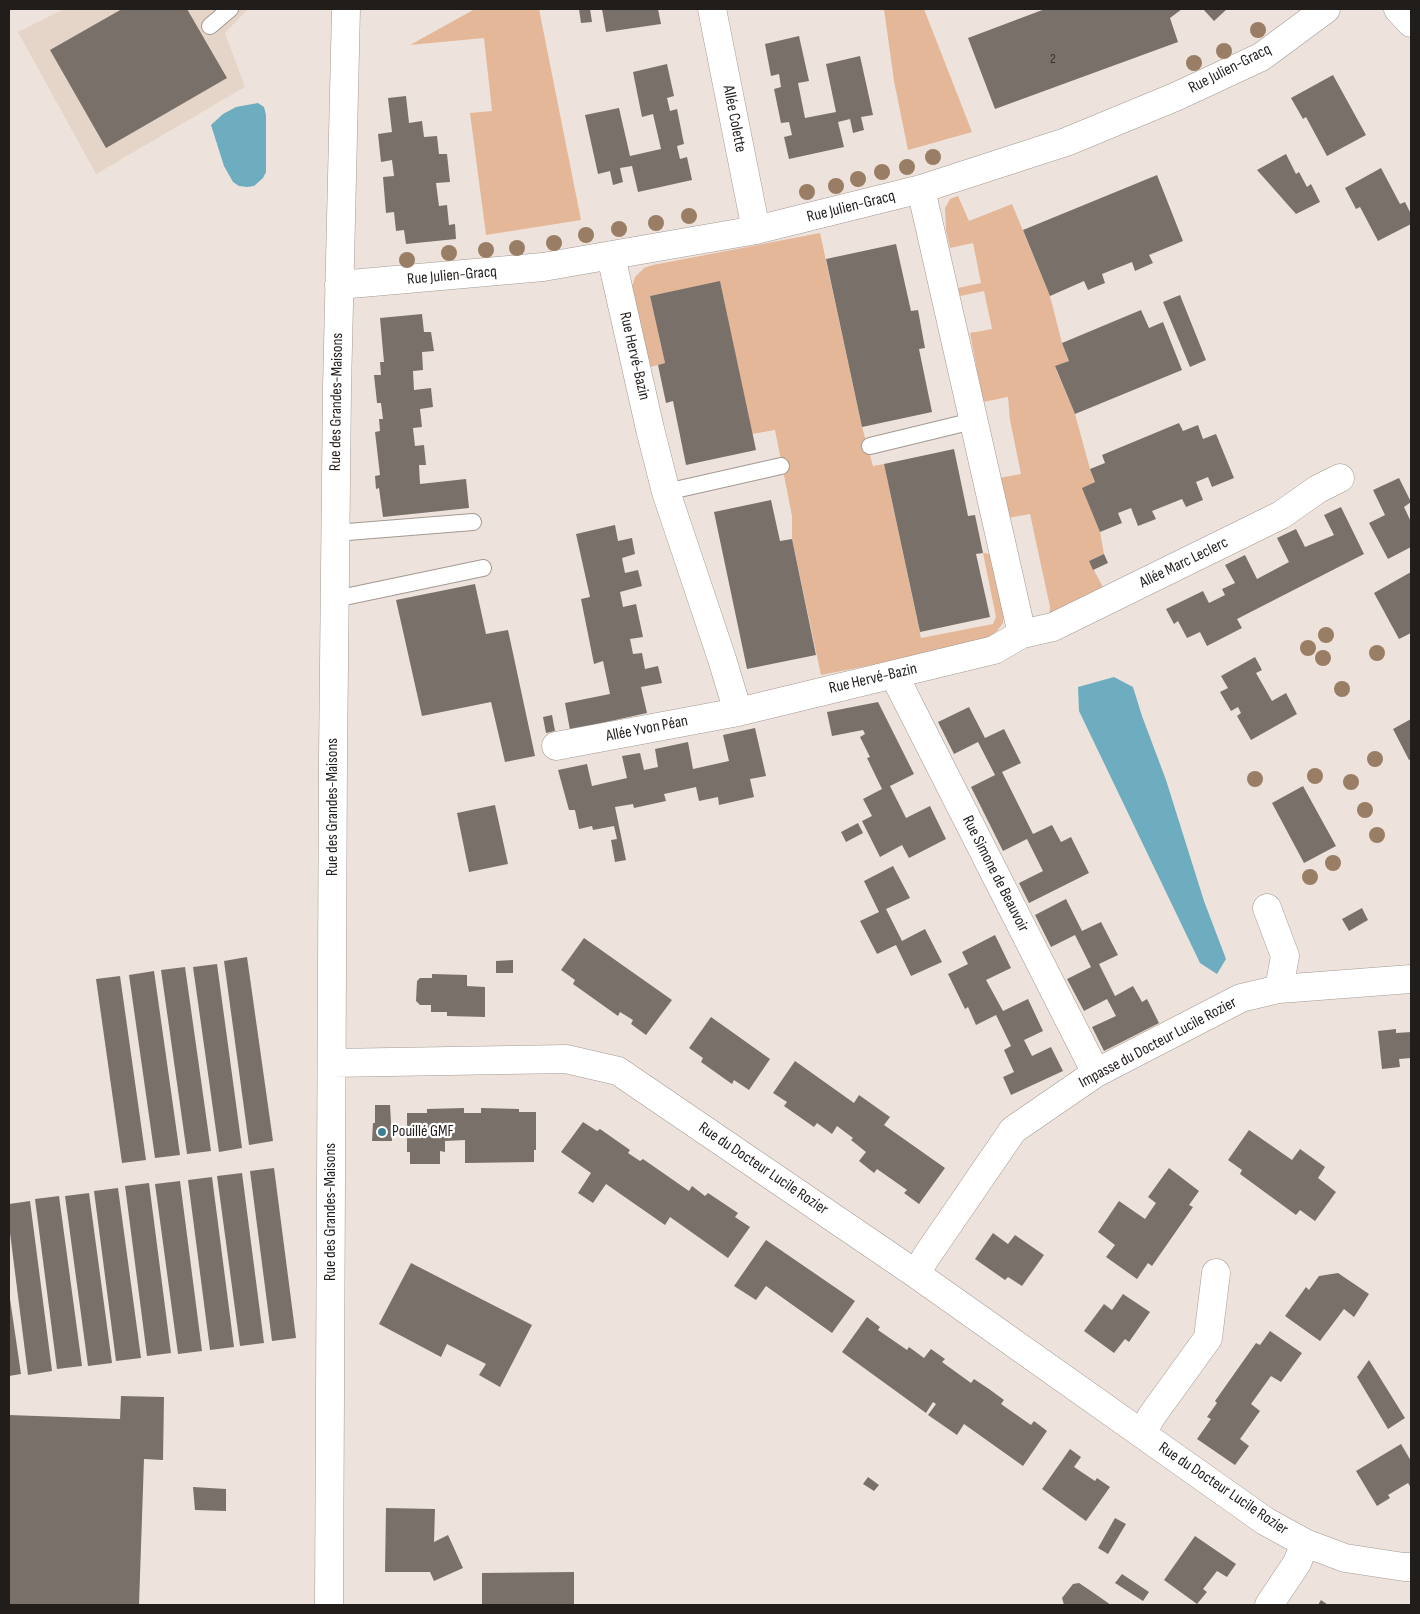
<!DOCTYPE html>
<html>
<head>
<meta charset="utf-8">
<style>
	body { margin:0 }
	#map { position:relative; width:1420px; height:1614px; overflow:hidden; background:#eee3dc; font-family:"Sofia Sans Condensed",sans-serif }
	canvas { display:block }
	.frame { position:absolute; inset:0; border:10px solid #211d1b; pointer-events:none }
</style>
</head>
<body>
<div id="map">
<canvas width="1420" height="1614"></canvas>
<div class="frame"></div>
</div>
<script>
const c = document.querySelector('canvas').getContext('2d');
c.lineJoin = 'round';
function fill(path, color) {
  c.fillStyle = color;
  c.fill(path, 'evenodd');
}
function shape(rows) {
  const path = new Path2D();
  for (const r of rows) {
    path.moveTo(r[0], r[1]);
    for (let i = 2; i < r.length; i += 2) path.lineTo(r[i], r[i + 1]);
  }
  return path;
}
function strokePath(path, color, width, dash) {
  c.strokeStyle = color;
  c.lineWidth = width;
  c.lineCap = dash ? 'butt' : 'round';
  c.setLineDash(dash || []);
  c.stroke(path);
}
function write(font, color, halo, rows, align = 'center') {
  c.font = font + ' "Sofia Sans Condensed",sans-serif';
  c.lineWidth = 4.5;
  c.setLineDash([]);
  c.textBaseline = 'middle';
  c.strokeStyle = halo;
  c.fillStyle = color;
  for (const [text, x, y, turn = 0] of rows) {
    c.save();
    c.translate(x, y);
    c.rotate((+turn || 0) * Math.PI / 180);
    c.textAlign = isNaN(turn) ? turn : align;
    if (halo) c.strokeText(text, 0, 0);
    c.fillText(text, 0, 0);
    c.restore();
  }
}
const built = shape([
	[64,9,248,9,225,33,245,87,96,174,18,32]
]);
const green = shape([
	[475,9,539,9,581,220,486,235,470,113,492,111,484,38,410,45],
	[884,9,924,9,972,132,908,150,894,81],
	[958,196,969,221,1012,204,1050,296,1062,343,1069,361,1055,367,1075,414,1090,469,1095,482,1083,488,1100,532,1104,554,1089,561,1104,589,1049,617,1050,607,1047,593,1030,514,1008,518,999,478,1021,474,1010,420,1008,397,983,402,970,333,992,329,984,291,960,296,958,288,981,283,973,243,950,248,946,230,945,208,950,199],
	[820,233,862,427,873,466,884,464,921,638,993,624,996,617,983,553,991,554,1004,614,1003,623,997,631,987,640,974,645,821,675,792,539,792,516,775,430,752,434,720,282,650,296,665,363,650,367,632,287,635,277,644,268,653,265]
]);
const water = shape([
	[258,103,264,107,266,115,266,172,263,178,254,186,247,187,239,186,233,182,224,166,211,125,223,114,236,107],
	[1114,677,1133,687,1142,716,1166,780,1204,901,1226,959,1217,974,1200,963,1079,711,1078,687]
]);
const building = shape([
	[122,9,187,9,227,78,106,148,50,50],
	[579,9,590,9,592,22,581,23],
	[602,9,658,9,661,24,606,32],
	[1045,9,1182,9,1170,18,1178,42,995,109,968,38],
	[1203,9,1227,9,1214,21],
	[799,36,809,81,798,83,805,118,836,112,826,64,860,56,873,115,861,117,864,130,853,133,850,119,838,122,844,147,789,159,784,137,792,135,789,122,781,123,774,89,781,87,779,74,771,76,765,44],
	[667,64,674,96,667,98,670,111,677,109,684,144,677,146,680,159,687,157,692,180,638,192,632,166,620,168,623,182,613,185,610,171,598,174,585,115,619,108,630,156,661,149,653,114,642,117,633,72],
	[1333,75,1366,135,1327,156,1306,117,1303,119,1291,98],
	[406,96,409,123,422,121,424,137,437,136,439,154,447,154,450,182,436,183,439,206,447,205,449,225,455,224,456,239,406,244,404,230,396,231,394,212,386,213,383,177,394,176,392,160,381,162,378,134,392,132,388,98],
	[1286,154,1296,174,1299,172,1307,187,1311,184,1320,202,1296,214,1257,170],
	[1381,168,1400,204,1405,202,1411,214,1411,224,1378,241,1360,207,1356,209,1345,188],
	[1157,175,1183,241,1149,255,1153,263,1135,271,1132,262,1102,274,1105,283,1088,290,1084,281,1050,296,1023,230],
	[896,244,911,311,918,310,925,348,919,349,932,412,862,427,826,259],
	[720,281,756,450,686,465,673,401,666,403,658,365,665,363,650,296],
	[1180,295,1206,360,1190,367,1163,302],
	[1141,310,1149,328,1163,322,1182,370,1075,414,1055,366,1069,361,1062,343],
	[422,314,424,332,431,332,434,351,422,352,423,370,413,371,414,390,431,388,433,407,420,409,422,427,413,428,415,446,424,445,426,465,419,465,420,484,466,479,469,508,383,517,379,488,376,489,375,476,380,475,375,432,380,431,379,419,383,419,381,403,377,403,374,375,381,375,380,362,384,362,380,318],
	[1179,423,1183,431,1198,425,1203,439,1216,434,1234,478,1212,487,1208,477,1196,482,1203,500,1186,507,1182,499,1152,511,1156,519,1138,526,1131,508,1118,513,1122,523,1100,532,1082,488,1095,482,1090,469,1105,463,1102,455],
	[954,449,968,516,975,515,983,553,976,554,990,617,920,632,884,464],
	[1399,478,1411,502,1404,507,1411,522,1411,547,1388,559,1369,523,1385,515,1373,490],
	[771,500,780,541,792,539,816,655,747,669,714,512],
	[1341,507,1364,554,1237,619,1242,628,1207,646,1200,632,1187,638,1178,621,1174,624,1166,609,1203,591,1209,603,1225,595,1222,589,1235,583,1225,565,1245,555,1257,579,1289,562,1277,538,1296,529,1305,547,1334,535,1324,515],
	[615,525,618,541,632,538,635,554,622,558,625,573,638,570,642,586,620,592,623,607,636,604,643,637,630,639,633,654,642,653,645,669,658,666,662,683,641,687,647,713,570,730,565,703,610,694,603,661,594,664,581,599,590,597,576,534],
	[1104,554,1108,563,1093,570,1089,561],
	[1411,572,1411,633,1399,639,1374,593],
	[475,584,486,634,508,630,535,756,505,762,491,702,422,716,396,600],
	[1255,657,1262,670,1256,673,1272,701,1286,693,1297,714,1251,740,1237,716,1241,713,1238,707,1231,711,1220,692,1228,688,1221,676],
	[878,702,914,774,890,786,906,818,930,806,946,839,909,858,902,845,880,857,862,821,872,816,863,799,882,789,867,758,870,757,860,737,865,734,863,730,832,736,827,712],
	[969,707,985,738,1004,729,1021,763,1002,772,1033,834,1052,825,1061,842,1071,837,1089,873,1029,903,1019,883,1043,871,1027,839,1003,851,971,787,995,775,978,742,954,754,938,722],
	[552,715,555,731,546,733,543,717],
	[1411,719,1411,759,1409,760,1393,729],
	[755,728,766,776,750,779,754,797,719,805,718,797,699,801,696,787,664,794,666,801,634,808,633,804,615,807,626,860,615,862,611,840,617,839,614,826,593,830,592,826,579,829,575,810,569,810,558,770,587,764,592,786,627,778,622,756,640,753,644,770,658,767,655,749,688,742,693,769,729,761,723,735],
	[1303,786,1336,846,1304,863,1272,803],
	[495,805,508,864,469,872,457,813],
	[858,823,863,833,846,842,841,832],
	[893,866,910,898,886,909,902,941,925,929,942,962,911,976,896,945,877,954,860,921,879,912,864,881],
	[1066,899,1082,931,1101,922,1118,955,1099,964,1115,996,1133,986,1142,1002,1147,999,1159,1023,1104,1051,1092,1027,1116,1016,1107,999,1084,1011,1067,979,1091,967,1075,935,1051,947,1035,915],
	[1362,908,1368,920,1349,931,1342,919],
	[995,935,1011,968,986,980,1003,1011,1028,999,1043,1031,1024,1040,1032,1056,1051,1047,1063,1071,1011,1095,1003,1077,1014,1072,1004,1050,1011,1046,996,1015,976,1025,968,1007,965,1009,948,974,968,964,962,952],
	[584,938,672,1000,646,1035,631,1024,633,1020,620,1012,618,1016,573,984,575,980,561,970],
	[247,957,273,1141,249,1145,224,961],
	[513,960,513,973,496,973,496,961],
	[217,964,242,1148,219,1152,193,967],
	[185,967,211,1151,187,1154,161,970],
	[154,971,180,1155,155,1158,129,975],
	[432,974,467,975,467,986,485,987,485,1017,447,1016,447,1012,431,1012,431,1005,420,1005,416,1001,417,981,420,978,432,978],
	[120,976,146,1160,122,1163,96,979],
	[711,1017,770,1059,749,1090,734,1080,732,1084,701,1062,703,1058,689,1048],
	[1396,1029,1396,1033,1411,1032,1411,1058,1399,1059,1400,1067,1382,1069,1378,1031],
	[795,1061,854,1103,859,1095,890,1117,884,1125,945,1168,919,1204,904,1193,907,1190,877,1169,874,1173,859,1161,866,1152,851,1140,853,1138,837,1126,832,1134,817,1123,814,1127,784,1106,787,1102,773,1093],
	[375,1105,390,1105,392,1141,372,1141,373,1123,375,1123],
	[464,1108,464,1113,481,1113,481,1108,519,1109,519,1112,536,1112,536,1150,534,1150,534,1162,465,1163,465,1140,445,1141,445,1152,440,1151,440,1164,410,1164,410,1152,407,1152,407,1113,427,1113,427,1109],
	[583,1122,597,1131,600,1129,630,1150,628,1153,640,1161,643,1159,689,1191,692,1186,705,1196,708,1193,738,1213,735,1217,750,1227,728,1258,670,1217,665,1225,606,1184,593,1203,578,1193,591,1173,561,1152],
	[1249,1130,1292,1160,1300,1149,1325,1167,1318,1178,1336,1192,1315,1221,1300,1210,1296,1215,1240,1174,1242,1170,1228,1160],
	[274,1168,296,1338,272,1341,250,1171],
	[1169,1168,1199,1191,1189,1205,1193,1207,1152,1266,1148,1263,1137,1279,1106,1257,1115,1245,1098,1232,1119,1201,1145,1219,1156,1203,1148,1197],
	[242,1173,264,1343,240,1346,217,1176],
	[212,1177,234,1347,210,1350,188,1180],
	[180,1181,202,1351,178,1354,155,1184],
	[149,1183,171,1353,147,1356,125,1186],
	[118,1188,141,1358,116,1361,94,1191],
	[89,1193,112,1363,88,1366,65,1196],
	[59,1196,82,1366,57,1369,35,1199],
	[30,1201,52,1371,28,1375,9,1225,9,1204],
	[993,1233,1008,1244,1015,1235,1044,1255,1022,1286,1008,1277,1005,1280,975,1259],
	[766,1240,855,1301,832,1333,766,1286,756,1300,734,1286],
	[411,1263,532,1325,500,1387,479,1375,486,1364,447,1344,441,1357,379,1324],
	[1338,1273,1369,1294,1354,1317,1344,1309,1320,1341,1285,1316,1306,1287,1309,1290,1319,1276],
	[9,1292,21,1374,9,1376],
	[1123,1294,1150,1312,1129,1342,1125,1339,1114,1353,1084,1331,1104,1304,1112,1310],
	[867,1317,880,1327,878,1330,907,1350,909,1347,924,1358,931,1349,945,1359,942,1362,971,1383,974,1379,989,1389,1004,1400,1001,1404,1031,1425,1034,1421,1047,1431,1023,1466,964,1424,957,1435,928,1415,936,1404,933,1402,926,1413,842,1352],
	[1270,1331,1302,1353,1281,1382,1271,1376,1251,1404,1260,1411,1240,1439,1249,1446,1235,1465,1197,1439,1211,1419,1207,1417,1217,1403,1215,1401,1256,1343,1260,1345],
	[1369,1360,1405,1418,1388,1429,1357,1377],
	[121,1396,164,1397,163,1460,144,1459,139,1605,9,1605,9,1415,120,1419],
	[1401,1444,1411,1461,1411,1488,1408,1483,1388,1495,1390,1498,1377,1506,1356,1471],
	[1070,1449,1081,1457,1074,1467,1095,1481,1097,1478,1110,1487,1086,1521,1042,1489],
	[868,1477,879,1485,874,1491,863,1484],
	[193,1487,226,1489,226,1511,195,1510],
	[386,1508,435,1509,434,1542,448,1535,463,1568,434,1581,430,1572,385,1572],
	[1115,1518,1126,1524,1108,1554,1098,1548],
	[1195,1536,1236,1564,1227,1577,1217,1571,1203,1589,1207,1592,1197,1604,1164,1580],
	[574,1572,574,1605,482,1605,482,1573],
	[1122,1574,1149,1592,1143,1601,1115,1583],
	[1079,1583,1088,1589,1111,1605,1064,1605,1062,1598,1073,1584],
	[1321,1600,1328,1605,1318,1605]
]);
const lane = shape([
	[210,26,230,9],
	[870,446,973,421],
	[666,492,781,466],
	[335,533,473,522],
	[335,599,483,568]
]);
const street = shape([
	[712,9,756,230],
	[611,256,650,429,666,492,722,659,738,712,994,650,1022,634,921,189],
	[339,285,543,267,756,230,921,189,1066,142,1175,97,1261,57,1326,9],
	[1022,634,1053,627,1281,515,1318,489,1340,478],
	[894,675,1096,1073],
	[556,746,738,712],
	[1279,989,1411,979],
	[332,1063,566,1059,618,1071,916,1274,1265,1521,1305,1543,1345,1558,1404,1567,1411,1567],
	[916,1274,926,1257,1013,1130,1096,1073,1241,998,1279,989,1285,956,1267,908],
	[1142,1434,1151,1417,1208,1338,1216,1273],
	[329,1605,333,758,337,388,346,9],
	[1269,1605,1297,1563,1305,1543]
]);
const secondary = shape([
	[1398,9,1411,23]
]);
const trees = [
	[1258,30],
	[1224,51],
	[1194,63],
	[933,157],
	[907,167],
	[882,172],
	[858,179],
	[836,186],
	[807,192],
	[689,216],
	[656,223],
	[619,229],
	[586,235],
	[554,243],
	[517,248],
	[486,250],
	[449,253],
	[407,260],
	[1326,635],
	[1308,648],
	[1377,653],
	[1323,658],
	[1342,689],
	[1375,759],
	[1315,776],
	[1255,779],
	[1351,782],
	[1365,810],
	[1377,835],
	[1333,863],
	[1310,877]
];
const markers = [
	[382,1132,5,"#3e7f92"]
];
const numberNames = [
	["2",1053,59]
];
const streetNames = [
	["Rue Julien-Gracq",1230,69,-27],
	["Allée Colette",734,119,79],
	["Rue Julien-Gracq",851,207,-14],
	["Rue Julien-Gracq",452,276,-5],
	["Rue Hervé-Bazin",634,356,77],
	["Rue des Grandes-Maisons",337,402,-89],
	["Allée Marc Leclerc",1184,563,-26],
	["Rue Hervé-Bazin",873,679,-13],
	["Allée Yvon Péan",647,729,-11],
	["Rue des Grandes-Maisons",333,807,-90],
	["Rue Simone de Beauvoir",995,874,63],
	["Impasse du Docteur Lucile Rozier",1158,1043,-28],
	["Rue du Docteur Lucile Rozier",763,1169,34],
	["Rue des Grandes-Maisons",331,1212,-90],
	["Rue du Docteur Lucile Rozier",1223,1489,34]
];
const poiNames = [
	["Pouillé GMF",392,1132]
];
fill(built, '#e5d4c8');
fill(green, '#e3b798');
fill(water, '#6eacbf');
fill(building, '#79706a');
strokePath(lane, '#a29992', 18);
strokePath(street, '#a29992', 29);
strokePath(secondary, '#a29992', 29);
strokePath(lane, '#fff', 16);
strokePath(street, '#fff', 28);
strokePath(secondary, '#fff', 28);
c.fillStyle = '#997d64';
for (const [x, y] of trees) {
  c.beginPath();
  c.arc(x, y, 8, 0, 2 * Math.PI);
  c.fill();
}
for (const [x, y, r, color] of markers) {
  const dot = new Path2D();
  dot.arc(x, y, r, 0, 2 * Math.PI);
  c.fillStyle = color;
  c.fill(dot);
  strokePath(dot, '#fff', 2);
}
write('14px', '#37322f', null, numberNames);
write('16px', '#211d1b', '#fff', streetNames);
write('16px', '#211d1b', '#fff', poiNames, 'left');
</script>
</body>
</html>
